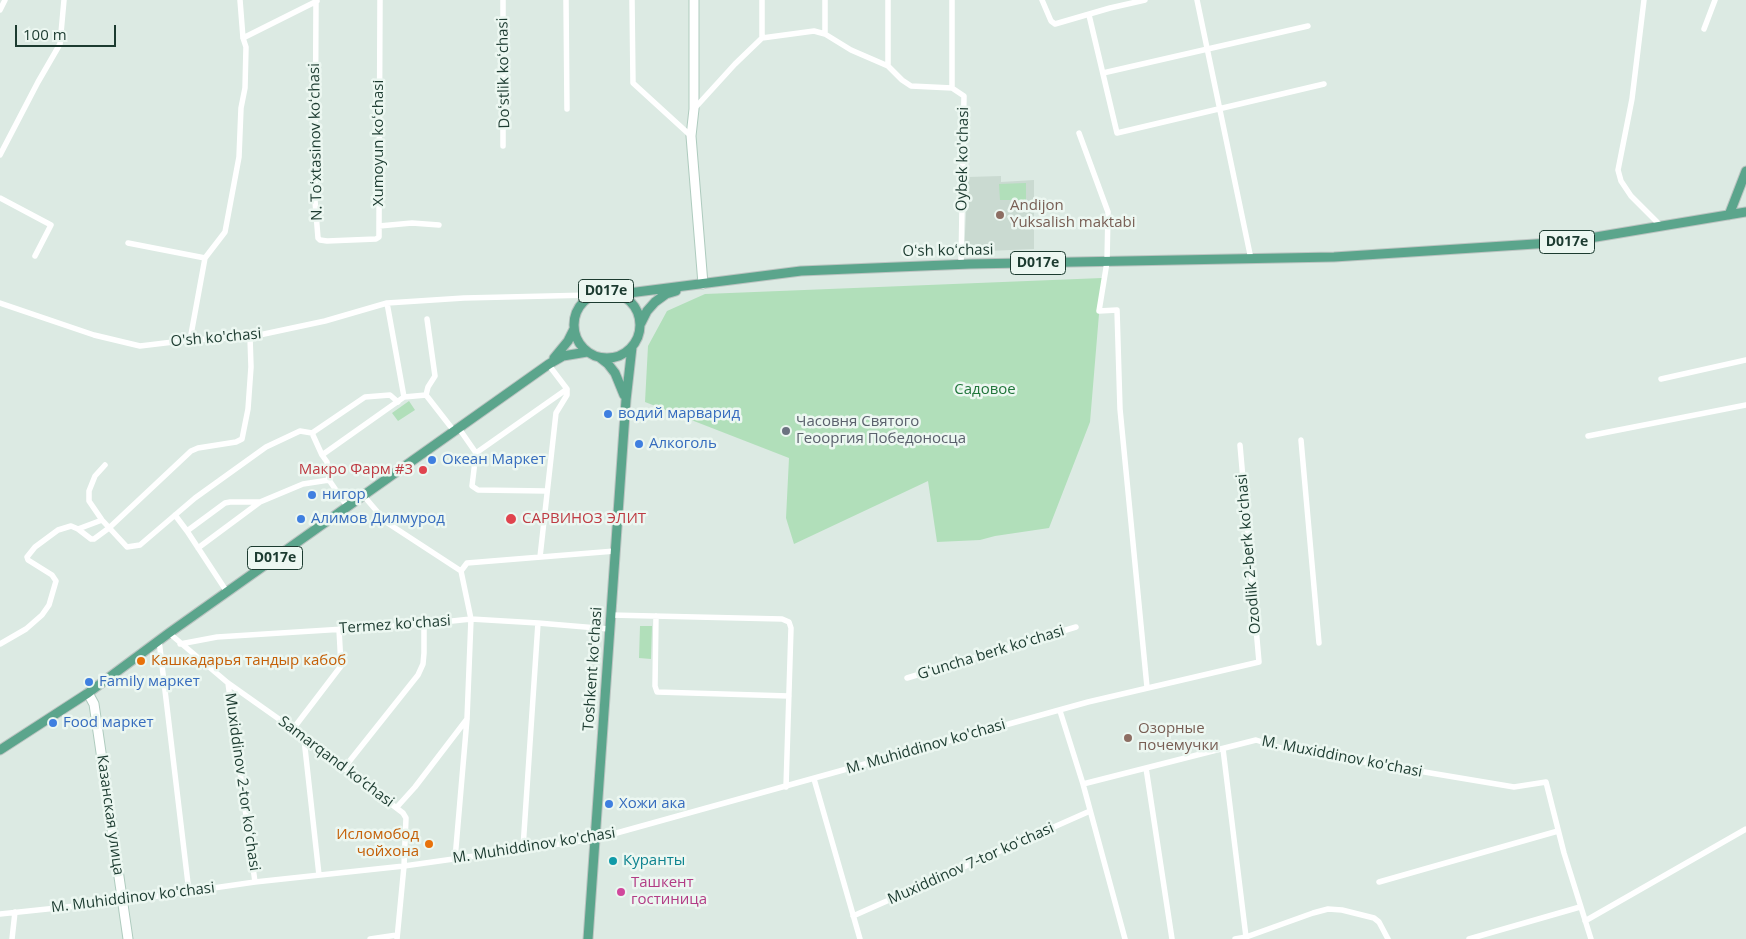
<!DOCTYPE html>
<html>
<head>
<meta charset="utf-8">
<style>
	body { margin:0 }
	#map { position:relative; width:1746px; height:939px; overflow:hidden; background:#dceae3; font-family:"Open Sans",sans-serif }
	canvas { display:block }
	.scale { position:absolute; left:15px; top:25px; width:101px; height:22px; box-sizing:border-box; border:2px solid #1c3b30; border-top:0; padding-left:6px; font-size:15px; line-height:18px; white-space:nowrap; color:#1c3b30; -webkit-text-stroke:4px #ecf7f1; paint-order:stroke }
</style>
</head>
<body>
<div id="map">
<canvas width="1746" height="939"></canvas>
<div class="scale">100 m</div>
</div>
<script>
const c = document.querySelector('canvas').getContext('2d');
c.lineJoin = 'round';
function fill(path, color) {
  c.fillStyle = color;
  c.fill(path, 'evenodd');
}
function shape(rows) {
  const path = new Path2D();
  for (const r of rows) {
    if (r.length === 3) {
      path.moveTo(r[0] + r[2], r[1]);
      path.arc(r[0], r[1], r[2], 0, 2 * Math.PI);
      continue;
    }
    path.moveTo(r[0], r[1]);
    for (let i = 2; i < r.length; i += 2) path.lineTo(r[i], r[i + 1]);
  }
  return path;
}
function strokePath(path, color, width, dash) {
  c.strokeStyle = color;
  c.lineWidth = width;
  c.lineCap = dash ? 'butt' : 'round';
  c.setLineDash(dash || []);
  c.stroke(path);
}
function write(font, color, halo, rows, align = 'center') {
  c.font = font + ' "Open Sans",sans-serif';
  c.lineWidth = 5;
  c.setLineDash([]);
  c.textBaseline = 'middle';
  c.strokeStyle = halo;
  c.fillStyle = color;
  for (const [text, x, y, turn = 0] of rows) {
    c.save();
    c.translate(x, y);
    c.rotate((+turn || 0) * Math.PI / 180);
    c.textAlign = isNaN(turn) ? turn : align;
    if (halo) c.strokeText(text, 0, 0);
    c.fillText(text, 0, 0);
    c.restore();
  }
}
const built = shape([
	[1001,176,1001,182,1034,180,1034,249,964,252,968,177]
]);
const green = shape([
	[1026,183,1026,200,1000,200,999,184],
	[1102,278,1090,422,1049,528,995,536,980,540,937,542,928,481,794,544,786,518,789,458,645,402,648,346,667,311,705,294],
	[409,401,415,410,398,421,392,413],
	[640,626,652,626,651,659,639,658]
]);
const street = shape([
	[380,0,379,226,412,223,439,225],
	[503,0,503,146],
	[566,0,567,109],
	[632,0,633,83,691,136],
	[888,0,888,66],
	[952,0,952,88,964,96,961,265],
	[1042,0,1051,21,1055,24,1110,8,1145,0],
	[1197,0,1251,259],
	[1644,0,1632,99,1618,170,1621,181,1631,196,1662,227],
	[316,1,315,201,318,238,320,240,327,241,376,239,379,237,379,226],
	[0,10,5,0],
	[1089,15,1117,133,1324,84],
	[1704,29,1715,0],
	[825,34,825,0],
	[243,38,317,1],
	[762,38,762,0],
	[1103,73,1308,26],
	[694,109,735,64,762,38,814,31,825,34,851,50,888,66,902,80,911,86,952,88],
	[1079,133,1108,212,1107,262,1099,311,1117,310,1120,409,1147,687],
	[0,155,38,82,60,44,64,0],
	[0,198,51,225,35,256],
	[128,243,205,258],
	[0,303,94,335,140,346,190,340,250,337,325,321,387,303,464,298,591,295],
	[387,303,404,397],
	[190,340,205,258,225,232,239,157,241,108,245,88,246,47,243,38,240,0],
	[1661,379,1746,360],
	[426,395,428,387,435,376,427,319],
	[458,427,476,453,472,486,478,490,546,491],
	[312,433,365,397,390,395,398,402],
	[1588,436,1746,405],
	[1301,440,1319,643],
	[476,453,567,389],
	[322,455,404,397,426,395,454,431],
	[105,465,95,476,89,491,89,501,102,520,127,547,140,545,195,498,266,447,300,431,312,433,322,455,327,462,329,480,347,506],
	[363,495,386,522,461,571],
	[175,515,187,531,227,592],
	[78,529,102,520],
	[187,531,225,503,230,502,260,502],
	[198,548,260,502,303,484,329,480],
	[540,557,556,413,567,395,567,389,548,364],
	[610,615,782,619,789,622,791,628,786,787],
	[656,616,655,686,657,692,789,696],
	[169,633,228,683,293,729,403,813,406,818,404,866,397,939],
	[159,640,189,892],
	[0,644,26,629,42,615,49,605,56,581,52,575,28,560,27,557,35,547,58,530,71,526,78,529,91,539,94,539,109,528,191,451,198,448,236,442,242,439,248,409,251,367,250,337],
	[180,644,217,637,424,624,471,619,538,623,609,629],
	[907,678,1076,627],
	[228,683,255,882],
	[1060,711,1083,784,1125,939],
	[293,729,341,666,339,629],
	[304,739,319,875],
	[1223,749,1246,937],
	[344,768,418,675,423,664,424,653,424,624],
	[1146,768,1172,939],
	[814,779,860,939],
	[1083,784,1256,740,1281,748,1514,787,1546,782,1564,853,1591,939],
	[397,807,415,787,467,719],
	[523,848,538,623],
	[455,859,467,719,471,619,461,571,467,563,615,551],
	[1379,882,1558,831],
	[0,914,123,901,255,882,404,866,595,839,1088,702,1259,662,1240,445],
	[853,916,1090,811],
	[1585,921,1746,829],
	[12,939,15,912],
	[370,939,397,935],
	[1235,939,1246,937,1313,913,1328,909,1342,910,1374,918,1379,922,1388,939],
	[1469,939,1580,907]
]);
const secondary = shape([
	[694,0,694,109,691,136,703,284],
	[88,693,94,704,128,939]
]);
const primary = shape([
	[1729,215,1746,171],
	[607,325,33],
	[621,294,801,271,970,264,1334,257,1566,242,1746,212],
	[641,323,647,311,655,302,666,294,676,291],
	[599,357,608,364,615,373,624,395],
	[554,358,568,341,574,329],
	[0,750,88,693,169,633,549,364,563,356,587,352],
	[588,939,626,400,632,347]
]);
const markers = [
	[1000,215,5,"#8d6e63"],
	[608,414,5,"#3f7fe0"],
	[786,431,5,"#6b7280"],
	[639,444,5,"#3f7fe0"],
	[432,460,5,"#3f7fe0"],
	[423,470,5,"#e0444e"],
	[312,495,5,"#3f7fe0"],
	[301,519,5,"#3f7fe0"],
	[511,519,6,"#e0444e"],
	[141,661,5,"#e8710a"],
	[89,682,5,"#3f7fe0"],
	[53,723,5,"#3f7fe0"],
	[1128,738,5,"#8d6e63"],
	[609,804,5,"#3f7fe0"],
	[429,844,5,"#e8710a"],
	[613,861,5,"#0f9aa8"],
	[621,892,5,"#d1479c"]
];
const shields = [
	[1567,242,55],
	[1038,263,55],
	[606,291,55],
	[275,558,55]
];
const shieldNames = [
	["D017e",1567,242],
	["D017e",1038,263],
	["D017e",606,291],
	["D017e",275,558]
];
const streetNames = [
	["Doʻstlik koʻchasi",504,73,-91],
	["N. Toʻxtasinov koʻchasi",316,142,-91],
	["Xumoyun koʻchasi",379,143,-90],
	["Oybek ko'chasi",963,159,-89],
	["Oʻsh koʻchasi",948,251,-1],
	["O'sh ko'chasi",216,338,-5],
	["Ozodlik 2-berk koʻchasi",1249,554,-95],
	["Termez ko'chasi",395,625,-4],
	["Gʻuncha berk koʻchasi",991,653,-17],
	["Toshkent ko'chasi",593,669,-86],
	["M. Muhiddinov ko'chasi",926,747,-16],
	["M. Muxiddinov ko'chasi",1342,757,11],
	["Samarqand ko‘chasi",336,762,37],
	["Muxiddinov 2-tor koʻchasi",242,782,82],
	["Казанская улица",110,815,82],
	["M. Muhiddinov ko'chasi",534,846,-9],
	["Muxiddinov 7-tor koʻchasi",971,864,-24],
	["M. Muhiddinov ko'chasi",133,898,-7]
];
const educationNames = [
	["Andijon",1010,206],
	["Yuksalish maktabi",1010,223],
	["Озорные",1138,729],
	["почемучки",1138,746]
];
const parkNames = [
	["Садовое",985,390]
];
const shopNames = [
	["водий марварид",618,414],
	["Алкоголь",649,444],
	["Океан Маркет",442,460],
	["нигор",322,495],
	["Алимов Дилмурод",311,519],
	["Family маркет",99,682],
	["Food маркет",63,723],
	["Хожи ака",619,804]
];
const worshipNames = [
	["Часовня Святого",796,422],
	["Геооргия Победоносца",796,439]
];
const healthNames = [
	["Макро Фарм #3",413,470],
	["САРВИНОЗ ЭЛИТ",522,519,"left"]
];
const foodNames = [
	["Кашкадарья тандыр кабоб",151,661],
	["Исломобод",419,835,"right"],
	["чойхона",419,852,"right"]
];
const cultureNames = [
	["Куранты",623,861]
];
const hotelNames = [
	["Ташкент",631,883],
	["гостиница",631,900]
];
fill(built, '#cadad1');
fill(green, '#b1dfba');
strokePath(secondary, '#aecbbe', 11);
strokePath(primary, '#bbc4c1', 11);
strokePath(street, '#fff', 5.5);
strokePath(secondary, '#fff', 9);
strokePath(primary, '#5ba58c', 9);
for (const [x, y, r, color] of markers) {
  const dot = new Path2D();
  dot.arc(x, y, r, 0, 2 * Math.PI);
  c.fillStyle = color;
  c.fill(dot);
  strokePath(dot, '#ecf7f1', 2);
}
for (const [x, y, w] of shields) {
  const box = new Path2D();
  box.roundRect(x - w / 2, y - 11.5, w, 23, 4);
  c.fillStyle = '#ecf7f1';
  c.fill(box);
  strokePath(box, '#1c3b30', 1);
}
write('bold 14px', '#1c3b30', null, shieldNames);
write('15px', '#1c3b30', '#ecf7f1', streetNames);
write('15px', '#785e54', '#ecf7f1', educationNames, 'left');
write('15px', '#22763c', '#ecf7f1', parkNames);
write('15px', '#366cbe', '#ecf7f1', shopNames, 'left');
write('15px', '#5b616d', '#ecf7f1', worshipNames, 'left');
write('15px', '#be3a42', '#ecf7f1', healthNames, 'right');
write('15px', '#c56008', '#ecf7f1', foodNames, 'left');
write('15px', '#0d838f', '#ecf7f1', cultureNames, 'left');
write('15px', '#b23c85', '#ecf7f1', hotelNames, 'left');
</script>
</body>
</html>
